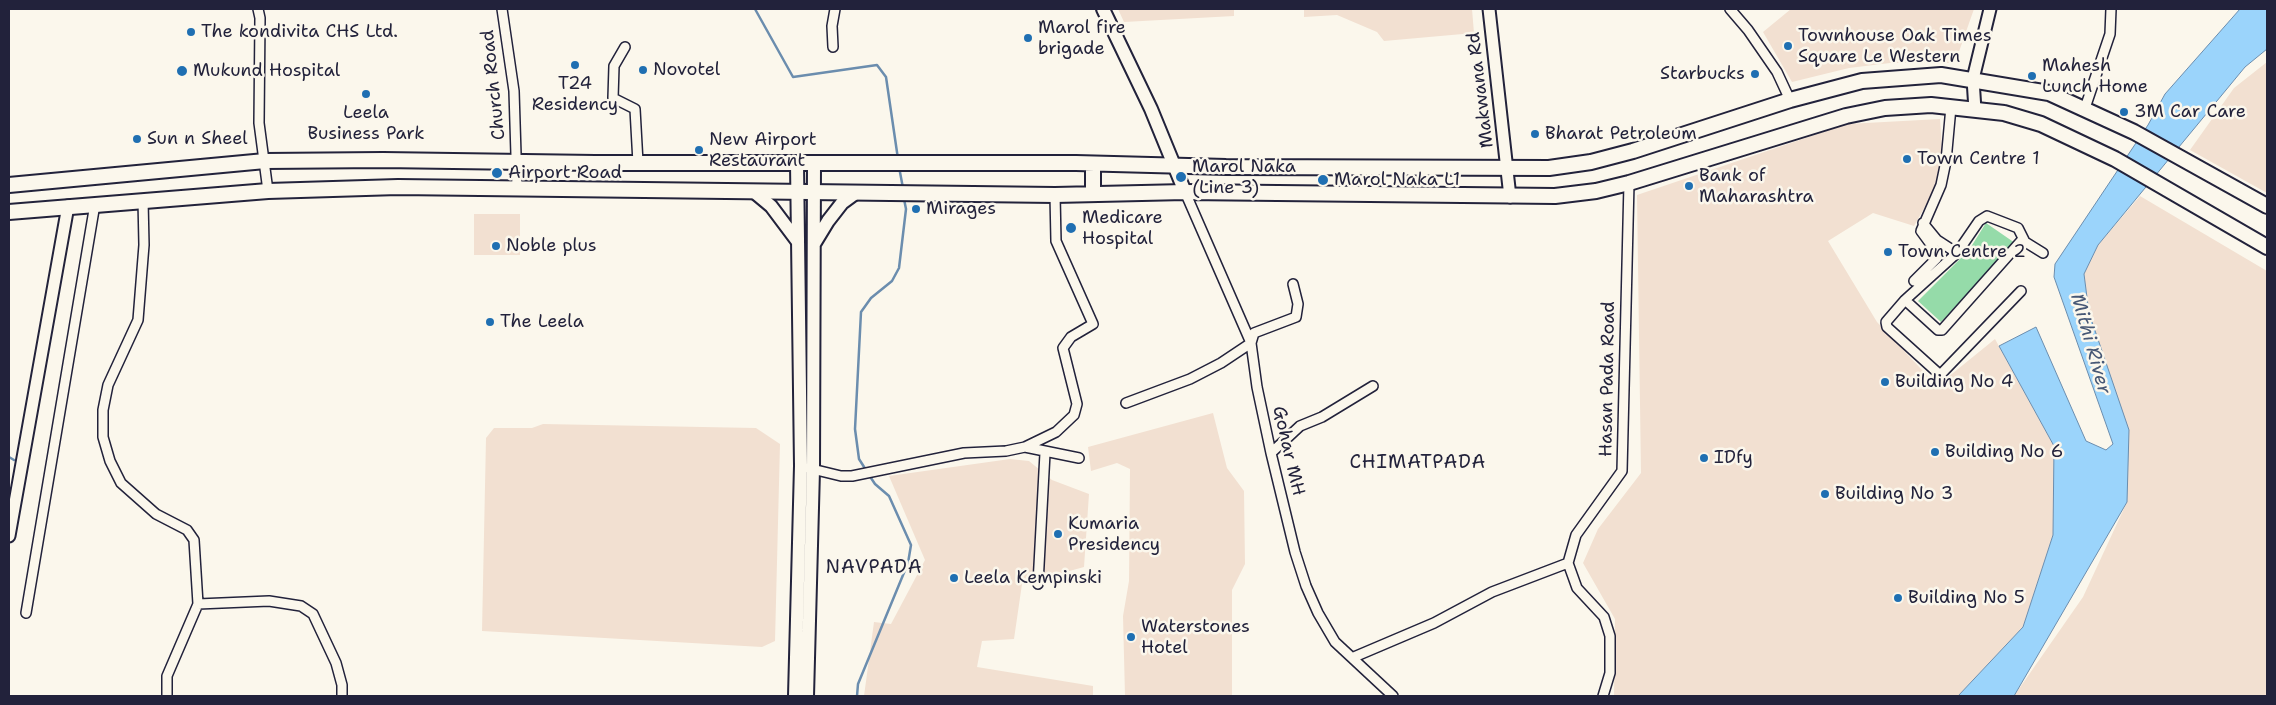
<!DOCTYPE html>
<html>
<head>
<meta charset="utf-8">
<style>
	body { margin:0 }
	#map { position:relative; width:2276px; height:705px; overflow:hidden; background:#fbf7ec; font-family:"Shantell Sans",sans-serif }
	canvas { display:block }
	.frame { position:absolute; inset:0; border:10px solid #22223b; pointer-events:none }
</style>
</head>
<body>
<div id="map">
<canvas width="2276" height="705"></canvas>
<div class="frame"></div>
</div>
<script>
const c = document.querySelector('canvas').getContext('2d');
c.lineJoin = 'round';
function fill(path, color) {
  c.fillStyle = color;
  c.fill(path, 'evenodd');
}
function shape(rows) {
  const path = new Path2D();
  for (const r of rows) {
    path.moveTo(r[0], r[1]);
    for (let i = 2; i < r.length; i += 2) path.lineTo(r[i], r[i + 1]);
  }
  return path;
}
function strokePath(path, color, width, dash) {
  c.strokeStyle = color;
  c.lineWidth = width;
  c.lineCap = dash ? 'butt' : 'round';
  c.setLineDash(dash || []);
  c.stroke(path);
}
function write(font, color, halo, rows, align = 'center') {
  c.font = font + ' "Shantell Sans",sans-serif';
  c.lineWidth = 5;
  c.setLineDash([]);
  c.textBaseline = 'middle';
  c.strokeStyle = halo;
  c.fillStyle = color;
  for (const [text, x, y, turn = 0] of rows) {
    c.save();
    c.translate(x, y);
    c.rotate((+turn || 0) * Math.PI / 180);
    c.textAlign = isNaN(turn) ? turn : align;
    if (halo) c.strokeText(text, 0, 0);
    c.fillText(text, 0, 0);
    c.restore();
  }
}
const built = shape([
	[1118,9,1234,9,1234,16,1124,22],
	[1304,9,1472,9,1474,33,1384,41,1377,32,1337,15,1304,17],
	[1791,9,1974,9,1955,63,1890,63,1849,68,1792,82,1763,32],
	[2267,62,2267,193,2190,150,2234,88],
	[1940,119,1942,150,1936,187,1914,226,1873,213,1828,241,1877,322,1937,386,1995,339,2054,446,2053,535,2023,627,1958,696,1614,696,1615,619,1583,563,1598,529,1641,473,1637,195,1847,124],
	[2140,196,2267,271,2267,696,2014,696,2083,597,2127,502,2089,313,2084,274,2098,245],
	[474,214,520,214,520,255,474,255],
	[1213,413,1227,468,1244,491,1245,564,1232,590,1232,696,1125,696,1123,616,1129,581,1130,469,1117,463,1091,471,1088,447],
	[543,424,756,428,780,444,775,641,762,647,482,631,486,438,494,428,532,428],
	[1010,459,1029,461,1052,480,1089,494,1084,567,1022,584,1014,639,982,641,977,667,1093,686,1093,696,864,696,874,622,891,624,925,560,889,476]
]);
const green = shape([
	[1986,223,2015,243,1941,322,1918,301,1969,250]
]);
const water = shape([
	[2240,9,2267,9,2267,49,2245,67,2098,245,2084,274,2089,313,2129,430,2127,502,2014,696,1958,696,2023,627,2053,535,2054,446,1999,346,2036,327,2086,441,2106,450,2113,444,2054,277,2055,264,2148,125,2165,94,2240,9]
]);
const stream = shape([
	[755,9,793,77,877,65,886,77,898,159],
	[899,167,903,188],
	[9,457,14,460],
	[866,470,859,459,855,429,861,312,871,298,892,281,899,268,906,209,904,199],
	[857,696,858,684,908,563,911,545,889,496,875,484,869,475]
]);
const minor = shape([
	[258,9,260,18,259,123,268,191],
	[502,9,514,91,517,187],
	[1730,9,1748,30,1777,72,1790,100],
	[625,47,614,66,613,98,635,109,638,163],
	[833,47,832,26,835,9],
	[2085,108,2110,34,2111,9],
	[1185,192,1251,343,1257,387,1271,453,1295,552,1306,586,1318,613,1335,642,1393,696],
	[143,200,144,245,138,320,108,385,103,410,103,437,110,461,121,483,156,514,187,530,194,540,198,604],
	[1923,223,1937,240,1957,253,1979,221,1987,216,2018,228,2024,240],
	[1957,253,1905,300,1886,322,1887,327,1938,373,1942,373,2021,291],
	[1914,281,1937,258,1935,250,1921,231,1941,185,1946,161,1951,107],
	[1905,300,1938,330,1942,330,2022,240,2043,253],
	[1126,403,1190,379,1221,363,1251,343,1254,333,1296,317,1298,304,1293,284],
	[1025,447,1056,432,1074,415,1077,404,1063,348,1071,337,1093,324,1056,241,1055,195],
	[1271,453,1300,426,1322,417,1373,386],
	[808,468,841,476,852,476,964,453,1006,451,1025,447,1079,458],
	[1038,584,1045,453],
	[26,613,95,204],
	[1354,657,1434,623,1492,592,1568,563],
	[167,696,167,676,198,604,269,601,301,606,313,614,336,663,342,685,342,696],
	[1603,696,1610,673,1610,636,1604,617,1577,588,1568,563,1576,535,1622,471,1629,183]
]);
const tertiary = shape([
	[1489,9,1510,197],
	[1975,110,1973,79,1990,9],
	[9,536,68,206]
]);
const secondary = shape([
	[1103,9,1151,109,1185,192],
	[753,191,771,206,798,242],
	[814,244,828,221,842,203,857,192],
	[795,696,801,466,797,164],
	[807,696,813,470,814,164]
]);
const primary = shape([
	[9,185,265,161,383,160,595,163,1076,163,1226,167,1549,168,1591,162,1633,151,1790,100,1862,81,1941,75,2049,93,2134,132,2267,206],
	[1093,193,1093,164],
	[9,212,268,191,398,187,1055,195,1185,192,1555,196,1596,191,1629,183,1846,116,1885,108,1931,105,2004,113,2041,124,2115,159,2267,247]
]);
const markers = [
	[191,32,5,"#1f6fb2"],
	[1028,38,5,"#1f6fb2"],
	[1788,46,5,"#1f6fb2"],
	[575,65,5,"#1f6fb2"],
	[643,70,5,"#1f6fb2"],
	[182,71,6,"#1f6fb2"],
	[1755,74,5,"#1f6fb2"],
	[2032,76,5,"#1f6fb2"],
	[366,94,5,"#1f6fb2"],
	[2124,112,5,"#1f6fb2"],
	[1535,134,5,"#1f6fb2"],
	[137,139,5,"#1f6fb2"],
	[699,150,5,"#1f6fb2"],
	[1907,159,5,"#1f6fb2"],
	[497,173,6,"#1f6fb2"],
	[1181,177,6,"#1f6fb2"],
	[1323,180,6,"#1f6fb2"],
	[1689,186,5,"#1f6fb2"],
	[916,209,5,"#1f6fb2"],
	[1071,228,6,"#1f6fb2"],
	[496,246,5,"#1f6fb2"],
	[1888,252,5,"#1f6fb2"],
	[490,322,5,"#1f6fb2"],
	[1885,382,5,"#1f6fb2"],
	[1935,452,5,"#1f6fb2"],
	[1704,458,5,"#1f6fb2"],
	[1825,494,5,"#1f6fb2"],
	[1058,534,5,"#1f6fb2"],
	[954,578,5,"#1f6fb2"],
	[1898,598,5,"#1f6fb2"],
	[1131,637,5,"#1f6fb2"]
];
const poiNames = [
	["Marol fire",1038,28],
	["brigade",1038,49],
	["The kondivita CHS Ltd.",201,32],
	["Townhouse Oak Times",1798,36],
	["Square Le Western",1798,57],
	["Mahesh",2042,66],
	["Lunch Home",2042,87],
	["Novotel",653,70],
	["Mukund Hospital",193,71],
	["Starbucks",1745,74,"right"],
	["T24",575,84,"center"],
	["Residency",575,105,"center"],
	["3M Car Care",2134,112],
	["Leela",366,113,"center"],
	["Business Park",366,134,"center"],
	["Bharat Petroleum",1545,134],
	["Sun n Sheel",147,139],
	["New Airport",709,140],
	["Restaurant",709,161],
	["Town Centre 1",1917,159],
	["Marol Naka",1192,167],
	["(Line 3)",1192,188],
	["Airport Road",508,173],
	["Bank of",1699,176],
	["Maharashtra",1699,197],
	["Marol Naka L1",1334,180],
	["Mirages",926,209],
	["Medicare",1082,218],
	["Hospital",1082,239],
	["Noble plus",506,246],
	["Town Centre 2",1898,252],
	["The Leela",500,322],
	["Building No 4",1895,382],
	["Building No 6",1945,452],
	["IDfy",1714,458],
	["Building No 3",1835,494],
	["Kumaria",1068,524],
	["Presidency",1068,545],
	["Leela Kempinski",964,578],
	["Building No 5",1908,598],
	["Waterstones",1141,627],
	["Hotel",1141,648]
];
const streetNames = [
	["Church Road",494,85,-96],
	["Makwana Rd",1481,90,-97],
	["Hasan Pada Road",1608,379,-89],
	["Gohar MH",1288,451,77]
];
const waterNames = [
	["Mithi River",2090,344,74]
];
const neighbourhoodNames = [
	["CHIMATPADA",1418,463],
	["NAVPADA",874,568]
];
fill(built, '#f2e0d1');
fill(green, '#95dba9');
fill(water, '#9bd4fb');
strokePath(water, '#6b8dae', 1);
strokePath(stream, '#6b8dae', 2.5);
strokePath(minor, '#22223b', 12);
strokePath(tertiary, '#22223b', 15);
strokePath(secondary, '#22223b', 16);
strokePath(primary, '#22223b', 18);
strokePath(minor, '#fbf7ec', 9);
strokePath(tertiary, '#fbf7ec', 11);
strokePath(secondary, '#fbf7ec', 12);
strokePath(primary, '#fbf7ec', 14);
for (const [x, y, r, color] of markers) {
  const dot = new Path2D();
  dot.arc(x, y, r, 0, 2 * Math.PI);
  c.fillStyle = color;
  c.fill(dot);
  strokePath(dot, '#fbf7ec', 2);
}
write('18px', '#22223b', '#fbf7ec', poiNames, 'left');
write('18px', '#22223b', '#fbf7ec', streetNames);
write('italic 19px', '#465775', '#fbf7ec', waterNames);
c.letterSpacing = '1px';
write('19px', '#22223b', '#fbf7ec', neighbourhoodNames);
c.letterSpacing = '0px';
</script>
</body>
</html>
